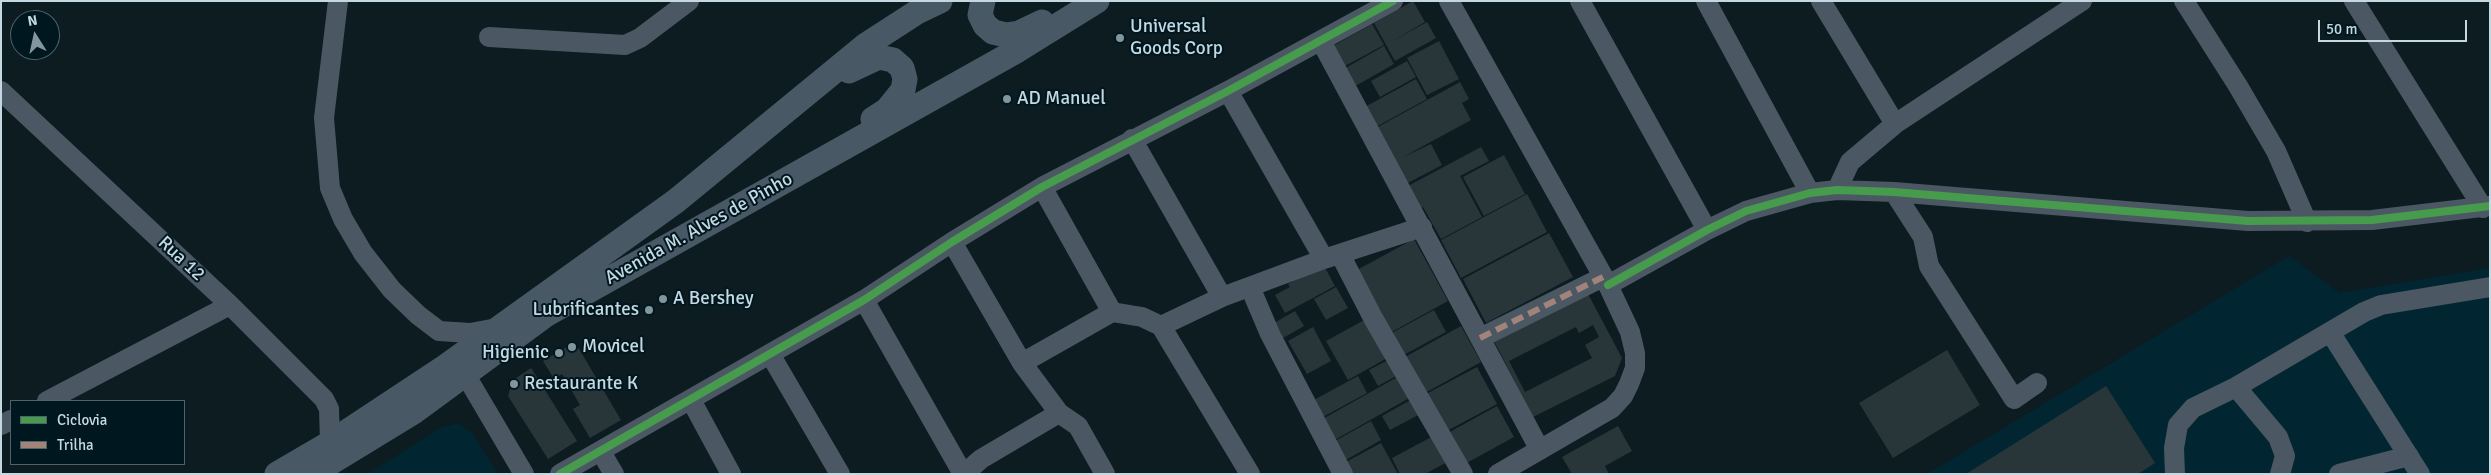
<!DOCTYPE html>
<html>
<head>
<meta charset="utf-8">
<style>
	body { margin:0 }
	#map { position:relative; width:2491px; height:475px; overflow:hidden; background:#0c1c21; font-family:Signika,sans-serif }
	canvas { display:block }
	.frame { position:absolute; inset:0; border:2px solid #c3d8e0; pointer-events:none }
	.legend { position:absolute; left:10px; top:400px; width:175px; height:65px; box-sizing:border-box; background:#001720; border:1px solid #4e646d; margin:0; padding:6px 9px; list-style:none; font-size:15px; color:#c3d8e0 }
	.legend li { display:flex; align-items:center; gap:10px; height:25px }
	.legend b { width:25px; border:1px solid #4e646d }
	.north { position:absolute; left:10px; top:10px; width:50px; height:50px; box-sizing:border-box; background:#001720; border:1px solid #4e646d; border-radius:50%; rotate:350deg; font-size:14px; font-weight:700; line-height:20px; text-align:center; color:#c3d8e0 }
	.north::after { content:''; display:block; margin:auto; width:18px; height:22px; background:#83969d; clip-path:polygon(50% 0,100% 100%,50% 72%,0 100%) }
	.scale { position:absolute; left:2318px; top:20px; width:149px; height:22px; box-sizing:border-box; border:2px solid #c3d8e0; border-top:0; padding-left:6px; font-size:15px; line-height:18px; white-space:nowrap; color:#c3d8e0; -webkit-text-stroke:4px #001720; paint-order:stroke }
</style>
</head>
<body>
<div id="map">
<canvas width="2491" height="475"></canvas>
<div class="frame"></div>
<ul class="legend">
<li><b style="height:6px;background:#469c4c"></b>Ciclovia</li>
<li><b style="height:6px;background:#a18479"></b>Trilha</li>
</ul>
<div class="north">N</div>
<div class="scale">50 m</div>
</div>
<script>
const c = document.querySelector('canvas').getContext('2d');
c.lineJoin = 'round';
function fill(path, color) {
  c.fillStyle = color;
  c.fill(path, 'evenodd');
}
function shape(rows) {
  const path = new Path2D();
  for (const r of rows) {
    path.moveTo(r[0], r[1]);
    for (let i = 2; i < r.length; i += 2) path.lineTo(r[i], r[i + 1]);
  }
  return path;
}
function strokePath(path, color, width, dash) {
  c.strokeStyle = color;
  c.lineWidth = width;
  c.lineCap = dash ? 'butt' : 'round';
  c.setLineDash(dash || []);
  c.stroke(path);
}
function write(font, color, halo, rows, align = 'center') {
  c.font = font + ' Signika,sans-serif';
  c.lineWidth = 4;
  c.setLineDash([]);
  c.textBaseline = 'middle';
  c.strokeStyle = halo;
  c.fillStyle = color;
  for (const [text, x, y, turn = 0] of rows) {
    c.save();
    c.translate(x, y);
    c.rotate((+turn || 0) * Math.PI / 180);
    c.textAlign = isNaN(turn) ? turn : align;
    if (halo) c.strokeText(text, 0, 0);
    c.fillText(text, 0, 0);
    c.restore();
  }
}
const built = shape([
	[2289,256,2340,293,2490,268,2490,474,1927,474],
	[458,423,473,434,498,474,368,474,440,428]
]);
const building = shape([
	[1413,1,1425,22,1391,42,1427,22,1436,38,1395,61,1374,23],
	[1372,24,1384,45,1343,67,1331,47],
	[1439,41,1459,79,1427,95,1407,58],
	[1384,46,1394,64,1352,88,1342,70],
	[1407,61,1416,77,1380,97,1371,81],
	[1416,79,1427,99,1374,128,1363,108],
	[1460,82,1469,99,1462,103,1471,120,1403,157,1431,144,1442,165,1406,184,1376,128],
	[1481,147,1489,161,1460,176,1482,217,1441,239,1423,207,1420,209,1408,186],
	[1504,155,1525,194,1484,216,1463,177],
	[1527,194,1547,232,1461,278,1441,240],
	[1549,233,1573,277,1486,323,1463,279],
	[1414,239,1448,301,1388,334,1357,270],
	[1323,264,1335,286,1285,313,1275,295,1290,287,1288,284],
	[1336,287,1348,308,1326,320,1314,299],
	[1587,292,1622,358,1615,376,1533,417,1493,339],
	[1593,325,1599,337,1585,345,1592,358,1525,392,1509,361,1576,327,1579,333],
	[1434,310,1446,332,1400,357,1388,335],
	[1295,311,1304,326,1283,338,1274,323],
	[1368,318,1389,357,1348,380,1326,341],
	[1461,326,1481,362,1425,393,1405,357],
	[1313,327,1331,361,1307,374,1288,341],
	[575,342,621,420,590,438,573,409,580,405,562,374,554,379,543,361],
	[1947,350,1980,405,1893,458,1859,403],
	[1392,358,1400,374,1378,386,1369,370],
	[1477,367,1497,404,1447,431,1426,394],
	[531,368,577,441,548,459,508,396,513,380],
	[1401,375,1413,396,1331,442,1319,421],
	[1358,376,1367,393,1321,418,1312,401],
	[2106,386,2155,463,2138,474,1966,474],
	[1416,397,1424,412,1390,430,1382,416],
	[1497,406,1514,437,1463,465,1446,434],
	[1371,421,1381,440,1344,461,1333,442],
	[1618,426,1632,451,1605,466,1609,474,1572,474,1562,457],
	[1437,434,1451,460,1425,474,1400,474,1392,458],
	[1381,443,1398,474,1350,474,1344,463]
]);
const minor = shape([
	[338,1,324,118,330,188,343,219,363,253,392,290,418,315,439,331,470,333,497,328],
	[1449,1,1608,285,1630,332,1635,353,1635,368,1629,384,1623,396,1612,408,1498,474],
	[1580,1,1707,230],
	[1706,1,1810,193],
	[1821,1,1895,124],
	[2184,1,2238,86,2276,151,2307,222],
	[2354,1,2483,208],
	[489,37,625,45,640,38,689,1],
	[1321,41,1540,450],
	[1,91,230,305,324,399,329,409,330,443],
	[1228,91,1324,259],
	[1132,139,1222,297],
	[1042,187,1112,312],
	[1837,190,1850,162,1895,124,2082,1],
	[1894,192,1923,237,1929,266,2014,399,2037,383],
	[952,242,1022,363,1059,413,1078,426,1105,474],
	[1340,254,1373,318,1463,474],
	[1608,285,1707,230,1746,211,1810,193,1837,190,1894,192,2248,221,2372,220,2490,206],
	[1250,287,1270,334,1343,474],
	[864,300,963,474],
	[1161,326,1250,474],
	[2330,332,2420,474],
	[1480,338,1603,277],
	[770,354,840,474],
	[1022,363,1112,312,1142,317,1161,326,1222,297,1324,259,1422,227],
	[465,374,524,474],
	[2236,387,2278,437,2285,456,2280,474],
	[691,400,731,474],
	[47,401,230,305],
	[1,425,11,420],
	[601,452,614,474],
	[560,474,864,300,952,242,1042,187,1228,91,1393,1],
	[964,474,981,459,1059,413],
	[2175,474,2174,448,2178,425,2193,408,2236,387,2364,312,2381,305,2490,287],
	[2339,474,2409,456]
]);
const major = shape([
	[983,1,980,15,985,25,993,32,1006,35,1019,33,1042,22],
	[849,71,879,57,893,60,902,68,905,79,903,90,887,110,873,119],
	[277,474,330,443,445,367,676,201,866,45,917,12,940,1],
	[312,474,415,411,547,314,1018,50,1097,1]
]);
const quiet = shape([
	[1480,338,1603,277]
]);
const cycleway = shape([
	[1608,285,1707,230,1746,211,1810,193,1837,190,1894,192,2248,221,2372,220,2490,206],
	[560,474,864,300,952,242,1042,187,1228,91,1393,1]
]);
const markers = [
	[1120,38,5,"#83969d"],
	[1007,99,5,"#83969d"],
	[663,299,5,"#83969d"],
	[649,310,5,"#83969d"],
	[572,347,5,"#83969d"],
	[559,353,5,"#83969d"],
	[514,384,5,"#83969d"]
];
const poiNames = [
	["Universal",1130,27],
	["Goods Corp",1130,49],
	["AD Manuel",1017,99],
	["A Bershey",673,299],
	["Lubrificantes",639,310,"right"],
	["Movicel",582,347],
	["Higienic",549,353,"right"],
	["Restaurante K",524,384]
];
const streetNames = [
	["Avenida M. Alves de Pinho",699,229,-29],
	["Rua 12",181,259,43]
];
fill(built, '#022631');
fill(building, '#283639');
strokePath(minor, '#4b5863', 20);
strokePath(major, '#485865', 25);
strokePath(quiet, '#a18479', 6, [12, 6]);
strokePath(cycleway, '#469c4c', 8);
for (const [x, y, r, color] of markers) {
  const dot = new Path2D();
  dot.arc(x, y, r, 0, 2 * Math.PI);
  c.fillStyle = color;
  c.fill(dot);
  strokePath(dot, '#001720', 2);
}
write('19px', '#c3d8e0', '#001720', poiNames, 'left');
write('19px', '#c3d8e0', '#001720', streetNames);
</script>
</body>
</html>
